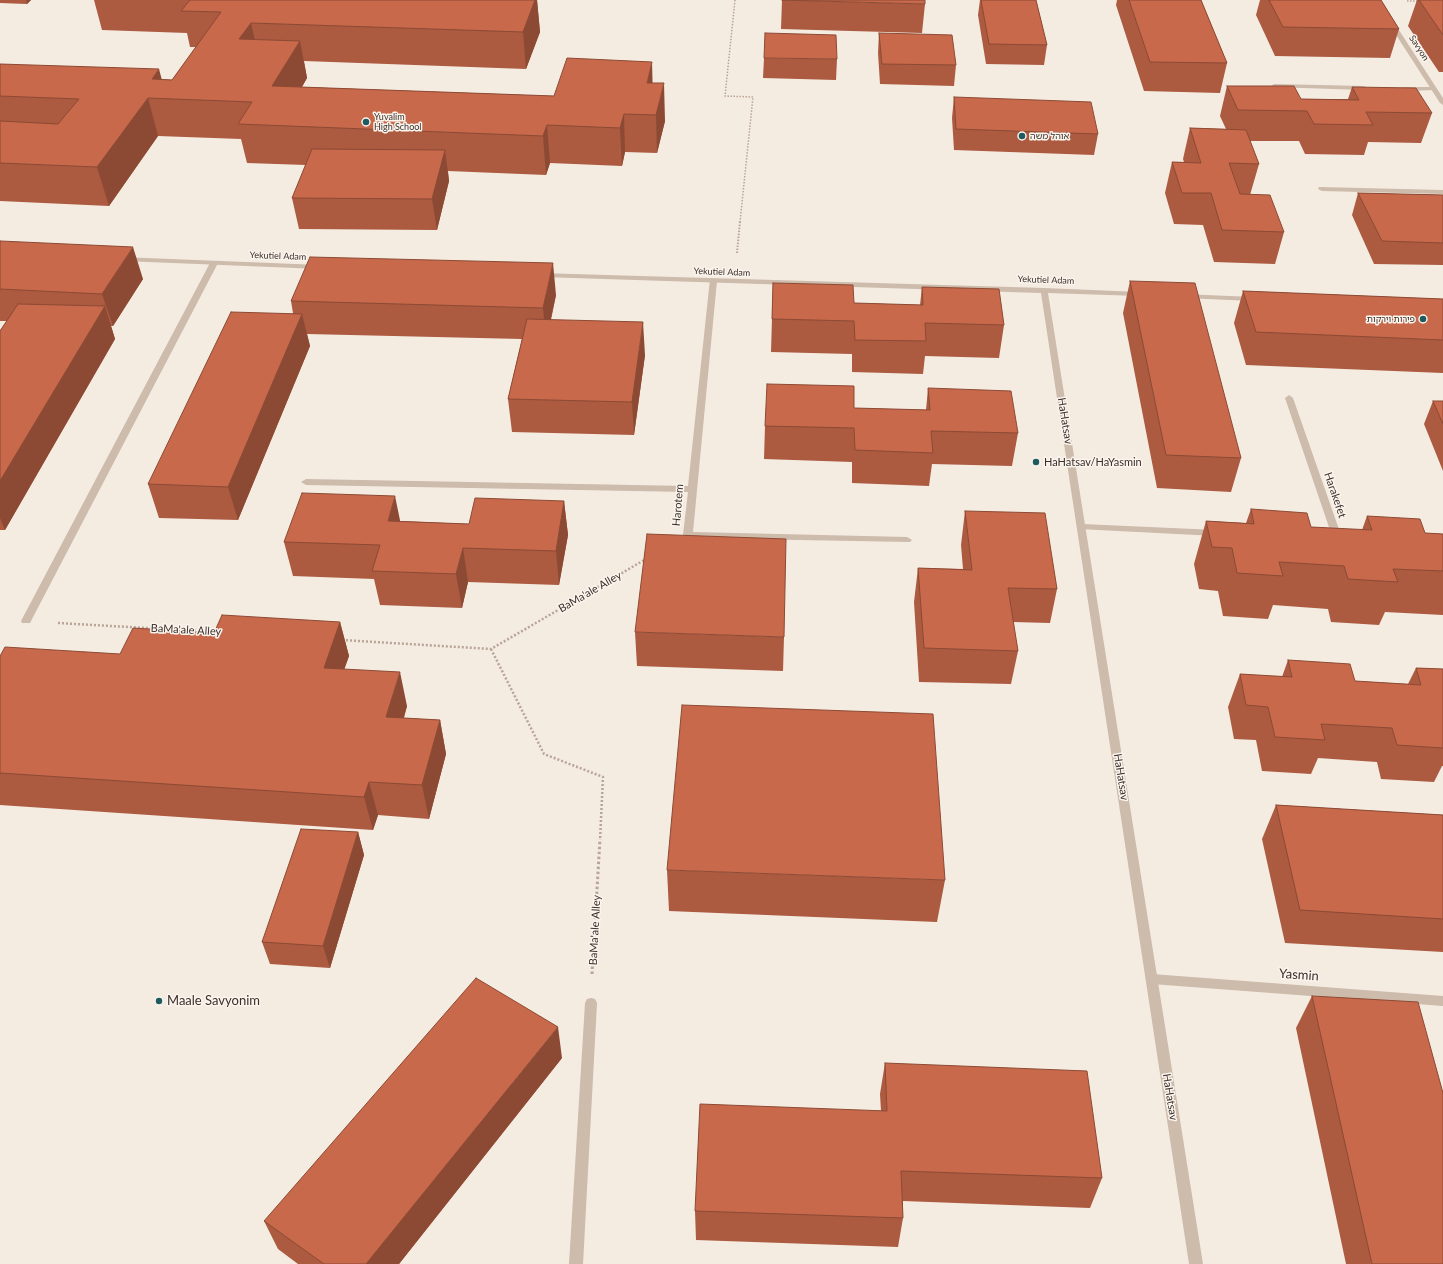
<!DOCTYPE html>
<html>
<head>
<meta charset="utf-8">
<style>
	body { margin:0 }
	canvas { display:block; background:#f4ebe1 }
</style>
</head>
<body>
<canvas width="1443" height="1264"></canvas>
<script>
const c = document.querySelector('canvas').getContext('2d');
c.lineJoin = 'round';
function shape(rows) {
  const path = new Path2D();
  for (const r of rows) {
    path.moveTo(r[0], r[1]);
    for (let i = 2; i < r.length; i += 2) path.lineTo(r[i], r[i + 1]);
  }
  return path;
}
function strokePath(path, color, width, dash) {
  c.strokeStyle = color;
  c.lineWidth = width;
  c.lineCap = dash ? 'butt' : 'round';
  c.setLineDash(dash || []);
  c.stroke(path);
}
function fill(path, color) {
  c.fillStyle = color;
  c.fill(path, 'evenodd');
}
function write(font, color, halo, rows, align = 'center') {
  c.font = font + ' Lato,"Noto Sans Hebrew",sans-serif';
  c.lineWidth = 3;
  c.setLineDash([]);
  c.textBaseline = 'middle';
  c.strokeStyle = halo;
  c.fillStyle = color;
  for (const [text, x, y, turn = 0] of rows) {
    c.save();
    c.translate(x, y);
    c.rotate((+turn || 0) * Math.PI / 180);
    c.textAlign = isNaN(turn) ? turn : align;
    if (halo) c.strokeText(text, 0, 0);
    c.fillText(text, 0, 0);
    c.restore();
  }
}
const pathFar3 = shape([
	[735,0,725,96,753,97,740,222],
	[1407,1,1418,1]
]);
const pathFar2 = shape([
	[737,253,740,221]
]);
const pathFar1 = shape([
	[58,623,217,632],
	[342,640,491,649,646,559],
	[491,649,544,754,603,777,600,840]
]);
const path = shape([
	[592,974,600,839]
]);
const service = shape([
	[1274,84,1364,86,1367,88,1364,90,1272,87,1271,86,1274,84],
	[1434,87,1437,89,1436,90,1404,91,1401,89,1404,87,1434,87],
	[1319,187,1443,190,1443,194,1322,191,1318,189,1319,187],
	[710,279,716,279,717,281,693,532,907,537,912,540,910,542,688,538,683,535,688,492,306,485,301,482,306,479,688,486,710,279],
	[1289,395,1293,398,1342,538,1340,540,1335,541,1330,538,1332,536,1285,398,1289,395],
	[1082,524,1216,530,1221,533,1216,536,1079,529,1077,527,1082,524],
	[1152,974,1443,996,1443,1006,1152,984,1148,983,1146,979,1148,975,1152,974],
	[591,998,595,999,597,1003,583,1264,569,1264,585,1003,587,999,591,998]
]);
const minor = shape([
	[1392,22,1395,24,1443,98,1443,105,1440,103,1389,24,1392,22],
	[211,261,214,261,218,263,31,621,30,623,22,623,21,621,211,261]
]);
const tertiary = shape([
	[121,257,320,265,324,267,320,269,124,261,120,259,121,257],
	[539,273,1044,288,1139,292,1143,294,1139,296,1048,293,1203,1264,1189,1264,1041,293,542,277,538,275,539,273],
	[1182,294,1253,297,1257,299,1253,301,1185,298,1181,296,1182,294]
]);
const wall = shape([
	[0,0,31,0,27,4,0,3],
	[94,0,537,0,540,32,526,69,304,61,307,78,302,87,554,96,652,83,665,121,657,153,625,152,622,166,550,163,546,175,448,171,449,181,437,230,299,229,292,198,306,165,247,163,241,139,158,136,109,206,0,201,0,64,162,79,172,80,196,47,190,47,187,33,102,30],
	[782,0,925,4,922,33,781,29],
	[980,0,1036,0,1047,45,1044,65,986,64,978,15],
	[1117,0,1201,0,1227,63,1220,93,1144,91,1116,5],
	[1260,0,1381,0,1399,29,1390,58,1275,56,1256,15],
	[1417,0,1443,0,1443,72,1439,72,1408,26],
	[879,33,956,65,954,86,880,84,878,53],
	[764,58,837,59,836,80,763,78],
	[1227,86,1301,99,1348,99,1352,87,1432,113,1421,143,1368,142,1364,155,1305,154,1299,141,1250,141,1259,164,1250,195,1284,232,1275,264,1214,262,1203,225,1174,224,1165,193,1172,162,1184,162,1183,159,1190,128,1226,129,1220,116],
	[954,97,1098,134,1094,155,954,150,952,118],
	[1358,193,1443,195,1443,265,1374,264,1352,215],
	[0,241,143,279,113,326,111,326,115,339,5,530,0,530,0,331,7,321,0,321],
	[1130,281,1241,458,1231,492,1157,488,1123,313],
	[773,283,854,303,920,305,922,287,1004,325,999,358,925,356,923,374,852,372,852,354,771,352],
	[1243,291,1443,299,1443,373,1246,365,1234,323],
	[556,295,551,320,645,355,634,435,512,432,508,399,522,339,307,334,310,346,238,520,159,518,148,484,293,313,291,301],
	[928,388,1018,433,1012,466,932,464,929,486,852,483,852,462,764,459,765,426,854,408,926,410],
	[1433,401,1443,401,1443,471,1424,424],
	[564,501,568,535,559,585,468,582,462,608,380,605,374,579,293,576,284,542,400,521,469,524],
	[1251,509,1311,527,1362,530,1367,516,1425,533,1443,534,1443,615,1385,612,1379,625,1331,622,1328,609,1273,605,1268,619,1223,616,1218,591,1199,589,1194,564,1206,521,1246,523],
	[965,511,1057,589,1050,623,1013,622,1018,651,1011,684,919,682,914,602,918,568,963,569,961,545],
	[340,622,349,656,344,669,407,706,404,718,440,720,446,754,429,819,378,815,373,830,0,805,0,656,120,654,214,633],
	[635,632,784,637,783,671,637,666],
	[1288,660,1355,681,1408,684,1416,668,1443,669,1443,766,1442,766,1434,782,1381,779,1377,762,1318,758,1311,774,1262,771,1256,740,1234,739,1228,707,1240,674,1282,677],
	[1276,805,1443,815,1443,952,1285,943,1262,839],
	[358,832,364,855,330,968,270,964,262,942],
	[667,870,945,880,937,922,669,911],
	[1312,996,1443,1264,1346,1264,1296,1028],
	[562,1058,399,1264,298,1264,278,1249,264,1221],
	[885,1063,1102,1178,1090,1208,903,1201,903,1218,898,1247,696,1240,695,1211,881,1111,880,1094]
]);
const shadedWall = shape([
	[26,0,31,0,27,4],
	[535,0,537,0,540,32,526,69,523,32],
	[251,23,259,59,239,39],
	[300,41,307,78,281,123,272,86],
	[652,62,653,99,647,83],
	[159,69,167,99,152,79],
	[664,83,665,121,657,153,656,115],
	[148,98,158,136,109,206,97,167],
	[624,114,625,152,622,166,620,128],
	[547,125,550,163,546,175,543,136],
	[445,150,449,181,437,230,432,199],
	[133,247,143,279,113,326,102,294],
	[553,263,556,295,546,340,543,308],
	[105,306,115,339,5,530,0,518,0,481],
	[302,314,310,346,238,520,228,487],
	[643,322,645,355,634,435,632,402],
	[395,496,402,530,388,521],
	[564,501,568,535,559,585,556,551],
	[463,548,468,582,462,608,456,574],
	[340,622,349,656,333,702,324,668],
	[400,672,407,706,394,750,386,717],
	[440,720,446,754,429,819,422,785],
	[369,782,378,815,373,830,364,797],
	[358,832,364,855,330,968,323,946],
	[558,1027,562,1058,399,1264,366,1264]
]);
const building = shape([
	[190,0,535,0,523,32,251,23,239,39,300,41,272,86,554,96,567,58,652,62,647,83,664,83,656,115,624,114,620,128,547,125,543,136,238,124,252,102,148,98,97,167,0,163,0,121,58,124,79,99,0,96,0,64,159,69,152,79,172,80,221,12,181,11,190,0],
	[782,0,925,0,925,4,782,0],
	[981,0,1036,0,1047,45,989,44,981,0],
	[1129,0,1201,0,1227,63,1150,62,1129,0],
	[1269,0,1381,0,1399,29,1283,27,1269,0],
	[1419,0,1443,0,1443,35,1419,0],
	[765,33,836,35,837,59,764,58,765,33],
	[879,33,952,35,956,65,882,64,879,33],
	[1227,86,1294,86,1301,99,1359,100,1352,87,1416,88,1432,113,1366,112,1373,125,1314,124,1307,111,1238,110,1227,86],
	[954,97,1091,102,1098,134,956,129,954,97],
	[1190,128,1246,130,1259,164,1229,163,1240,194,1270,195,1284,232,1222,230,1211,193,1182,193,1172,162,1201,163,1190,128],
	[312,149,445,150,432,199,292,198,312,149],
	[1358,193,1443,195,1443,243,1382,241,1358,193],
	[0,241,133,247,102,294,0,289,0,241],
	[310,257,553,263,543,308,291,301,310,257],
	[1130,281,1195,283,1241,458,1166,455,1130,281],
	[773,283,853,285,854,303,923,305,922,287,999,289,1004,325,925,323,926,341,855,340,854,321,772,319,773,283],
	[1243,291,1443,299,1443,340,1256,332,1243,291],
	[18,304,105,306,0,481,0,331,18,304],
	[231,312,302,314,228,487,148,484,231,312],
	[527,319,643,322,632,402,508,399,527,319],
	[767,384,854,386,854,408,930,410,928,388,1011,391,1018,433,931,431,933,453,855,450,854,428,765,426,767,384],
	[1433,401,1443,401,1443,424,1433,401],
	[302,493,395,496,388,521,469,524,475,498,564,501,556,551,463,548,456,574,372,571,380,545,284,542,302,493],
	[1251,509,1307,513,1311,527,1372,530,1367,516,1420,519,1425,533,1443,534,1443,571,1393,569,1398,582,1348,579,1344,566,1279,562,1283,576,1237,573,1232,548,1212,547,1206,521,1254,524,1251,509],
	[965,511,1045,513,1057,589,1008,588,1018,651,924,648,918,568,972,570,965,511],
	[647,534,786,539,784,637,635,632,647,534],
	[222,615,340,622,324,668,400,672,386,717,440,720,422,785,369,782,364,797,0,773,0,656,5,647,120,654,133,628,214,633,222,615],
	[1288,660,1350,664,1355,681,1421,685,1416,668,1443,669,1443,748,1397,745,1392,728,1321,724,1325,740,1275,737,1268,707,1246,705,1240,674,1292,677,1288,660],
	[682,705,933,714,945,880,667,870,682,705],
	[1276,805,1443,815,1443,919,1300,910,1276,805],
	[301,829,358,832,323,946,262,942,301,829],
	[476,978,558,1027,366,1264,324,1264,264,1221,476,978],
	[1312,996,1418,1002,1443,1093,1443,1264,1372,1264,1312,996],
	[885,1063,1087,1071,1102,1178,901,1171,903,1218,695,1211,700,1104,887,1111,885,1063]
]);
const markers = [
	[366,122,4,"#1f5a5e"],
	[1022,136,4,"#1f5a5e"],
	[1423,319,4,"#1f5a5e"],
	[1036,462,4,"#1f5a5e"],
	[159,1001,4,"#1f5a5e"]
];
const farStreetnames = [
	["Savyon",1419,48,57],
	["Yekutiel Adam",278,256,2],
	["Yekutiel Adam",722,272,2],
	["Yekutiel Adam",1046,280,2]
];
const farPoinames = [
	["Yuvalim",374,117],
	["High School",374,127],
	["אוהל משה",1030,136],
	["פירות וירקות",1415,319,"right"]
];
const streetNames = [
	["HaHatsav",1065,421,81],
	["Harakefet",1335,495,71],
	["Harotem",678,505,-85],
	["BaMa'ale Alley",590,592,-30],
	["BaMa'ale Alley",186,630,3],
	["HaHatsav",1121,777,81],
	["BaMa'ale Alley",595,930,-87],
	["HaHatsav",1170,1097,81]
];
const poiNames = [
	["HaHatsav/HaYasmin",1044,462]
];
const nearStreetnames = [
	["Yasmin",1299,975,4]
];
const nearPoinames = [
	["Maale Savyonim",167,1001]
];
strokePath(pathFar3, '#b9a596', 1.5, [1.5, 1.5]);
strokePath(pathFar2, '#b9a596', 2, [1.5, 1.5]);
strokePath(pathFar1, '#b9a596', 2.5, [2, 2]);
strokePath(path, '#b9a596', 3, [2.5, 2.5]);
fill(service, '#cdbbac');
fill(minor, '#cdbbac');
fill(tertiary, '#cdbbac');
fill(wall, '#ac5a40');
fill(shadedWall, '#8c4a34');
fill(building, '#c8694b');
strokePath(building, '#8c4a34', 1);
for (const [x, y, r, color] of markers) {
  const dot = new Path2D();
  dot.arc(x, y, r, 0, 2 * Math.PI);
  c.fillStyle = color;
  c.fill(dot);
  strokePath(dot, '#fbf5ee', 1.5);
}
write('9px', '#3b302b', '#fbf5ee', farStreetnames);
write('9px', '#3b302b', '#fbf5ee', farPoinames, 'left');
write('11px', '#3b302b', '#fbf5ee', streetNames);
write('11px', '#3b302b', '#fbf5ee', poiNames, 'left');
write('13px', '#3b302b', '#fbf5ee', nearStreetnames);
write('13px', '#3b302b', '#fbf5ee', nearPoinames, 'left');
</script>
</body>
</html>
